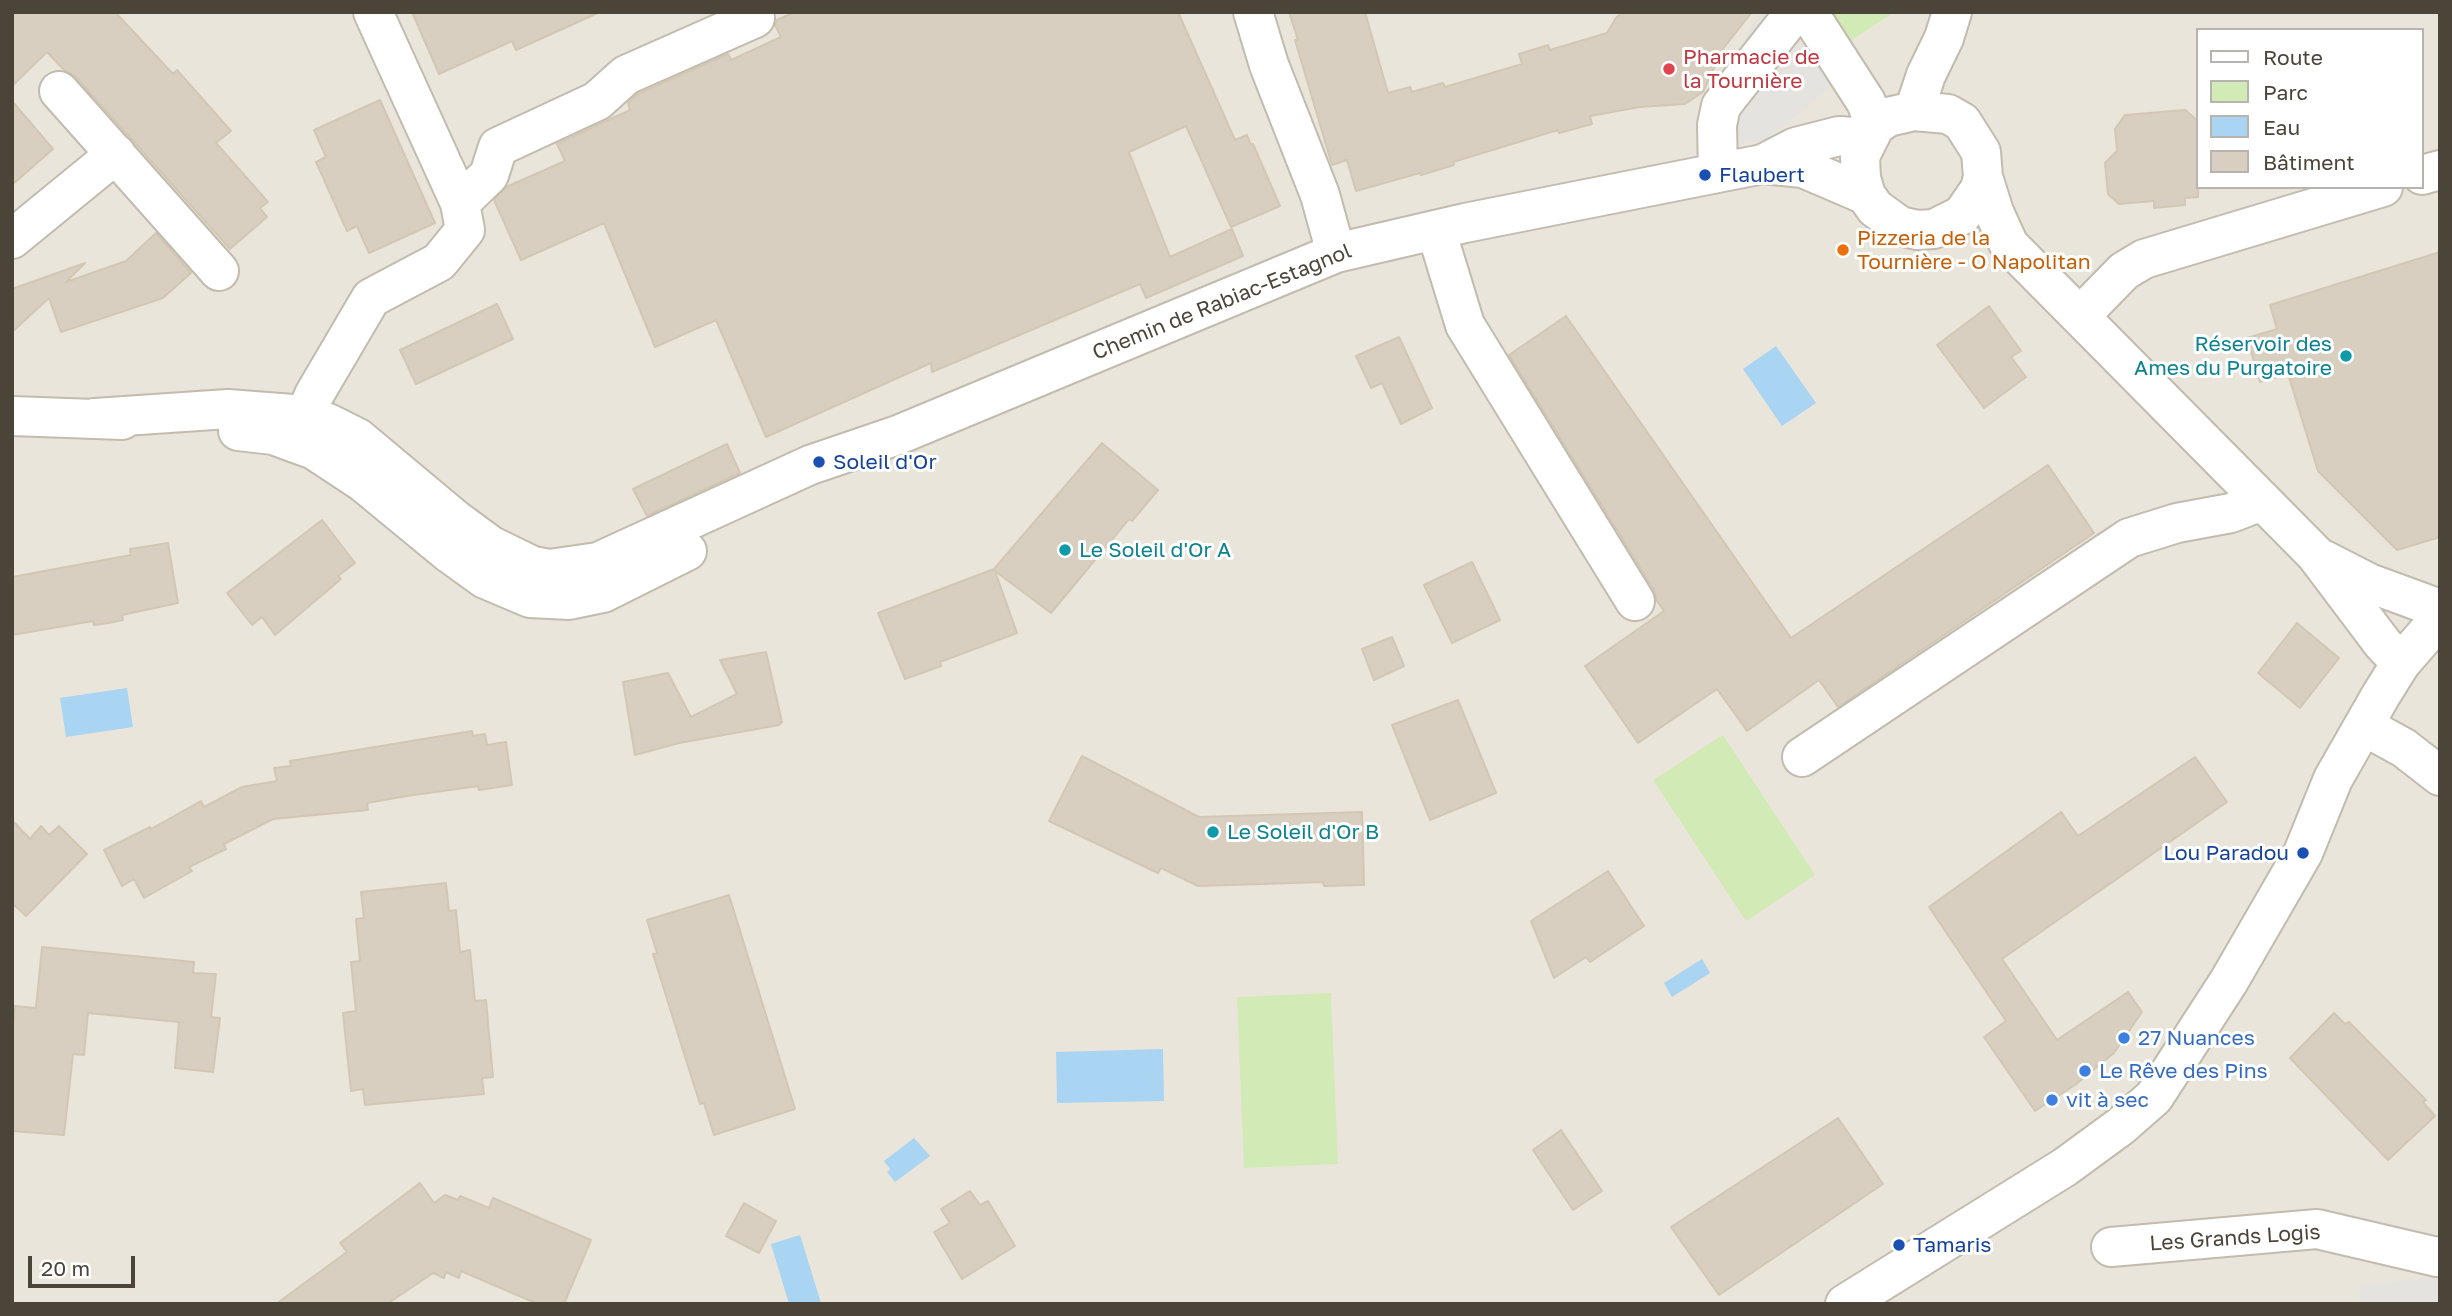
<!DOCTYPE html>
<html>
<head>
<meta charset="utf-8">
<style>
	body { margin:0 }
	#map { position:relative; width:2452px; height:1316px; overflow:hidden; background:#f6f3ec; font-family:"Golos Text",sans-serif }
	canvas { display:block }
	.frame { position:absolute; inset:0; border:14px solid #4b4439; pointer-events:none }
	.legend { position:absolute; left:2196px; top:28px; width:228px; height:161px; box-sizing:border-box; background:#fff; border:2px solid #b7b4b0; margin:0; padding:9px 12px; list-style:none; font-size:21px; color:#4b4439 }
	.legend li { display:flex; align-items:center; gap:14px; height:35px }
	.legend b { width:35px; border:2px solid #b7b4b0 }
	.scale { position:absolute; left:28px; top:1256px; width:107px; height:32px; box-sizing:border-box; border:4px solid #4b4439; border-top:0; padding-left:9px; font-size:21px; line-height:24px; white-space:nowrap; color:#4b4439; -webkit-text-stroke:5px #fff; paint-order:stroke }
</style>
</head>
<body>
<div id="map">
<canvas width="2452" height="1316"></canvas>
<div class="frame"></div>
<ul class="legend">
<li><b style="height:9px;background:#fff"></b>Route</li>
<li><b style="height:19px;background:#d2eab5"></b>Parc</li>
<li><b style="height:19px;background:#a9d4f2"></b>Eau</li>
<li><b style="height:19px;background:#d8cfc1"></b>Bâtiment</li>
</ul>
<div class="scale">20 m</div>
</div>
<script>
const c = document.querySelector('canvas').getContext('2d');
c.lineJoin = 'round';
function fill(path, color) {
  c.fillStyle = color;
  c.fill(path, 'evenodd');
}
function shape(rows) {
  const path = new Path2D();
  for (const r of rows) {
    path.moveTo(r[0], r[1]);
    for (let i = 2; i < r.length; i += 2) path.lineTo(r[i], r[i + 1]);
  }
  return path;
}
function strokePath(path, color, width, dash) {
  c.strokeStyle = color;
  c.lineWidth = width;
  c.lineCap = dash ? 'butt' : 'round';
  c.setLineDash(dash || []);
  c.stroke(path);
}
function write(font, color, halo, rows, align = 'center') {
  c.font = font + ' "Golos Text",sans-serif';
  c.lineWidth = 6;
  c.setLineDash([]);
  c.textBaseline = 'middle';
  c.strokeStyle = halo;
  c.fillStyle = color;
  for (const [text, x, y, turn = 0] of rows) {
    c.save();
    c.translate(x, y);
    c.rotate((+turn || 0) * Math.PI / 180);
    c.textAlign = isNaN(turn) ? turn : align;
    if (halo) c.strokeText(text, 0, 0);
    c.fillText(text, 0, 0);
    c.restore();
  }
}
const residential = shape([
	[12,12,2440,12,2440,1304,12,1304],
	[2198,30,2422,30,2422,187,2198,187]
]);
const green = shape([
	[1813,12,1895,12,1839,48],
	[1723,735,1815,875,1746,921,1653,780],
	[1331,993,1338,1164,1244,1168,1237,997]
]);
const parking = shape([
	[1761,12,1806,12,1840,78,1770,138,1707,152,1694,123],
	[2440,1277,2440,1304,2360,1304,2359,1285]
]);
const water = shape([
	[1776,346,1816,403,1782,426,1743,369],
	[127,688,133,727,66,737,60,698],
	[1702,959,1710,973,1672,997,1664,983],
	[1163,1049,1164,1101,1057,1103,1056,1052],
	[914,1138,930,1156,895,1182,887,1172,890,1169,884,1161],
	[800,1235,821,1303,818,1304,789,1304,771,1244]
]);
const building = shape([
	[12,12,115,12,173,74,177,70,231,131,216,143,268,202,260,208,267,217,230,249,75,76,64,70,47,52,12,86,12,12],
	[412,12,600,12,516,50,512,41,439,74,412,12],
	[795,12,1178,12,1235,140,1247,135,1251,145,1253,144,1280,206,1231,227,1186,126,1129,152,1170,257,1232,229,1243,256,1146,298,1140,284,932,372,931,363,766,437,716,320,655,347,604,223,521,260,494,200,506,187,565,161,557,144,630,110,628,103,638,94,728,54,731,60,781,37,775,25,777,20,795,12],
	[1289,12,1365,12,1388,93,1410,87,1412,92,1443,83,1445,87,1522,64,1519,54,1548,45,1550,50,1607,33,1616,18,1623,12,1752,12,1722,50,1703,92,1685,104,1640,107,1590,116,1592,124,1559,133,1558,130,1453,162,1454,165,1421,175,1420,173,1356,191,1347,160,1332,165,1295,40,1298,40,1289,12],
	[380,100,435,223,369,253,357,226,347,231,316,162,326,157,314,130,380,100],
	[12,101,53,149,12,185,12,101],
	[2185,110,2198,121,2198,197,2185,198,2185,205,2154,208,2154,201,2119,204,2108,194,2105,163,2117,151,2115,129,2125,115,2185,110],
	[156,233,191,273,163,298,61,332,49,298,12,332,12,289,85,263,66,282,126,261,156,233],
	[2440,252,2440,537,2397,550,2318,471,2288,374,2260,382,2247,338,2277,329,2270,305,2440,252],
	[497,304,513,339,416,384,400,350,497,304],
	[1989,306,2021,351,2011,357,2026,377,1984,408,1937,345,1989,306],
	[1566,316,1791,638,2048,465,2094,533,1838,707,1819,680,1747,731,1717,689,1638,743,1585,666,1664,611,1657,601,1654,590,1509,355,1566,316],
	[1399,337,1432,408,1401,424,1382,383,1371,388,1356,356,1399,337],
	[1102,443,1158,490,1132,521,1129,519,1051,613,995,571,1017,633,940,662,941,666,905,679,878,613,994,569,1102,443],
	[727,444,740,473,647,516,633,489,727,444],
	[322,520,355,563,338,576,341,579,275,635,262,617,252,625,227,593,322,520],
	[168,543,178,603,122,615,123,620,109,623,94,625,93,621,12,635,12,577,131,555,130,549,168,543],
	[1472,562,1500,620,1452,643,1424,585,1472,562],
	[2297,623,2339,658,2300,708,2258,673,2297,623],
	[1392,637,1404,666,1374,680,1362,649,1392,637],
	[766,652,782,722,779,725,679,743,635,755,623,682,668,673,691,717,737,694,720,660,766,652],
	[1458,700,1496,793,1430,820,1392,725,1458,700],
	[472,731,473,736,485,734,487,745,506,742,512,785,479,790,478,786,407,796,367,803,368,810,273,819,224,844,226,849,189,867,192,871,144,898,134,879,122,886,104,850,150,827,151,829,201,801,204,807,242,787,277,781,274,768,291,766,290,761,472,731],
	[1082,756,1199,817,1362,812,1364,885,1324,886,1323,882,1198,886,1161,868,1158,873,1049,821,1082,756],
	[2195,757,2227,802,2002,959,2057,1040,2128,992,2142,1012,2114,1053,2075,1085,2035,1111,1984,1037,2006,1021,1929,907,2061,812,2078,836,2195,757],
	[12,820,30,839,41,826,49,835,59,826,87,854,26,916,12,903,12,820],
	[1608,871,1644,926,1590,962,1586,957,1554,978,1531,921,1608,871],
	[446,883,449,911,456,910,460,952,470,950,475,1001,486,1000,493,1077,482,1078,484,1094,365,1105,363,1089,351,1091,343,1013,356,1011,351,962,360,961,356,919,364,918,361,892,446,883],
	[729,895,795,1109,714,1135,704,1103,700,1104,682,1047,653,954,657,953,647,920,729,895],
	[42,947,194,962,193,973,216,974,211,1017,220,1018,213,1072,175,1068,179,1022,88,1013,84,1055,73,1054,64,1135,12,1131,12,1034,15,1006,36,1008,42,947],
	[2334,1013,2345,1024,2349,1022,2426,1100,2423,1102,2435,1116,2388,1160,2290,1058,2334,1013],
	[1838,1118,1883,1184,1719,1295,1671,1227,1838,1118],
	[1561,1130,1602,1191,1573,1210,1533,1150,1561,1130],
	[420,1183,434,1203,445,1195,458,1200,460,1196,489,1208,493,1198,591,1240,564,1304,538,1304,461,1271,459,1278,446,1272,444,1278,433,1273,387,1304,276,1304,347,1252,340,1243,420,1183],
	[970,1191,980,1205,988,1201,1015,1246,962,1279,934,1232,950,1223,941,1209,970,1191],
	[744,1203,776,1221,759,1253,726,1236,744,1203]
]);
const minor = shape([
	[373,12,460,203],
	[1253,12,1269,65,1320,195,1336,253],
	[1808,12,1866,102,1875,126],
	[59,91,219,271],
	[1914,111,1948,114,1962,122,1981,152,1983,177,1980,189,1962,215,1934,229,1917,230,1900,226,1875,208,1866,195,1861,178,1860,156,1875,126,1888,117,1914,111],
	[1914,111,1926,75,1944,38,1952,12],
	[1763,164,1803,168,1866,195],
	[1718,172,1717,125,1721,106,1795,12],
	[2422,175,2440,170],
	[1983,177,1994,212,2009,245,2316,555,2383,644,2401,663],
	[1436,230,1465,325,1635,601],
	[12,239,116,154],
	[2080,316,2124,271,2144,259,2383,187],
	[12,416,122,420],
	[95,418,228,409,306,415,328,423,358,438,456,520,490,545,533,566,549,569,598,562,810,465,898,435,1336,253,1465,223,1763,164,1796,147,1839,136,1868,138],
	[238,431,273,435,314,450,364,483,449,553,485,579,530,598,569,600,603,593,687,551],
	[296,437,314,395,371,298,439,262,465,230,460,203,489,175,498,147,597,101,626,75,755,18],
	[2324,560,2369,583,2440,609],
	[2364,726,2404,748,2440,776],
	[1802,757,2129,538,2177,523,2231,513,2262,501],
	[2111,1247,2317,1229,2437,1257,2440,1256],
	[1845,1304,2065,1167,2121,1126,2154,1097,2229,981,2303,853,2333,779,2381,695,2401,663,2440,618]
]);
const markers = [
	[1669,69,7,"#e0444e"],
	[1705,175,7,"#1a4fb4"],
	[1843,250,7,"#e8710a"],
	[2346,356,7,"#0f9aa8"],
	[819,462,7,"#1a4fb4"],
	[1065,550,7,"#0f9aa8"],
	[1213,832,7,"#0f9aa8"],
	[2303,853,7,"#1a4fb4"],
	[2124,1038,7,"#3f7fe0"],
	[2085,1071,7,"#3f7fe0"],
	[2052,1100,7,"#3f7fe0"],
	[1899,1245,7,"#1a4fb4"]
];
const healthNames = [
	["Pharmacie de",1683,57],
	["la Tournière",1683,81]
];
const transitNames = [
	["Flaubert",1719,175],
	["Soleil d'Or",833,462],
	["Lou Paradou",2289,853,"right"],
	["Tamaris",1913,1245]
];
const foodNames = [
	["Pizzeria de la",1857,238],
	["Tournière - O Napolitan",1857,262]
];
const streetNames = [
	["Chemin de Rabiac-Estagnol",1222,302,-22],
	["Les Grands Logis",2235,1238,-4]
];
const cultureNames = [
	["Réservoir des",2332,344,"right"],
	["Ames du Purgatoire",2332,368,"right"],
	["Le Soleil d'Or A",1079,550],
	["Le Soleil d'Or B",1227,832]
];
const shopNames = [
	["27 Nuances",2138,1038],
	["Le Rêve des Pins",2099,1071],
	["vit à sec",2066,1100]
];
fill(residential, '#eae5da');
fill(green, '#d2eab5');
fill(parking, '#e5e3e0');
fill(water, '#a9d4f2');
fill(building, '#d8cfc1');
strokePath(building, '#d3c7b4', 2);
strokePath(minor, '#c2bbae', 42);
strokePath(minor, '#fff', 38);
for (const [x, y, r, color] of markers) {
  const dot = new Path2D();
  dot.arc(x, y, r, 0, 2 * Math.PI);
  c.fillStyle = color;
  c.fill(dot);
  strokePath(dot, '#fff', 2.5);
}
write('21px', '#be3a42', '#fff', healthNames, 'left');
write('21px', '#164399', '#fff', transitNames, 'left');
write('21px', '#c56008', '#fff', foodNames, 'left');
write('21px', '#4b4439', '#fff', streetNames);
write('21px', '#0d838f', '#fff', cultureNames, 'left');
write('21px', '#366cbe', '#fff', shopNames, 'left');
</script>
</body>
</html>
